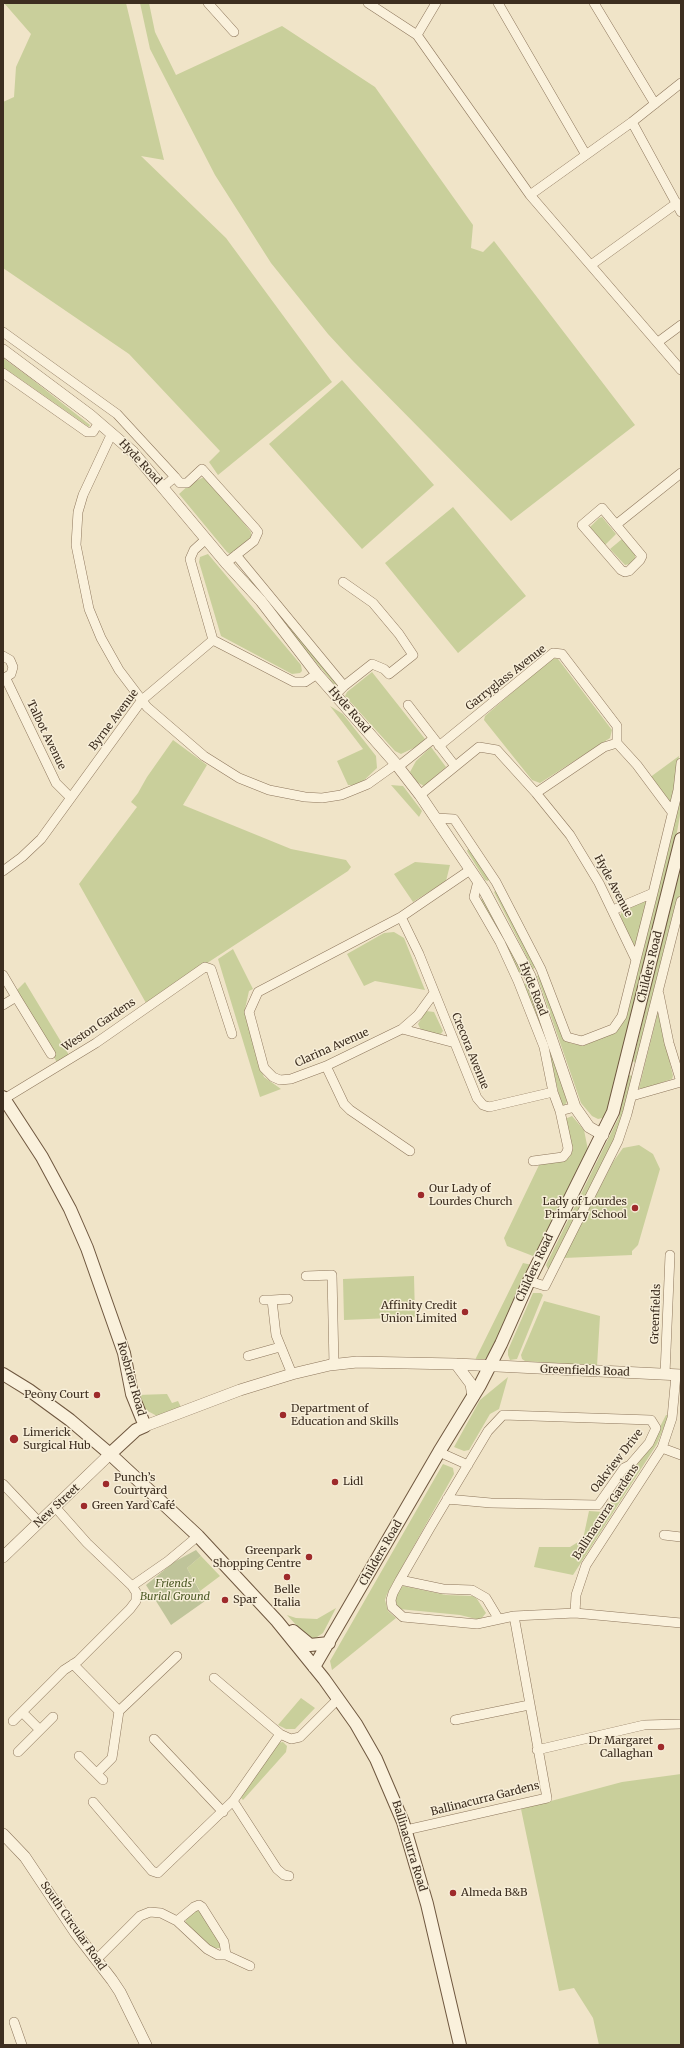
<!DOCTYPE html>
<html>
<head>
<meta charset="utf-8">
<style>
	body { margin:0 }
	#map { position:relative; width:684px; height:2048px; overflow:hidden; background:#f0e4c8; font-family:Merriweather,serif }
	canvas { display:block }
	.frame { position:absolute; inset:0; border:4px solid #3d2e20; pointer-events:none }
</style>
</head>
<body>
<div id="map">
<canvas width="684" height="2048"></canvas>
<div class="frame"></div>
</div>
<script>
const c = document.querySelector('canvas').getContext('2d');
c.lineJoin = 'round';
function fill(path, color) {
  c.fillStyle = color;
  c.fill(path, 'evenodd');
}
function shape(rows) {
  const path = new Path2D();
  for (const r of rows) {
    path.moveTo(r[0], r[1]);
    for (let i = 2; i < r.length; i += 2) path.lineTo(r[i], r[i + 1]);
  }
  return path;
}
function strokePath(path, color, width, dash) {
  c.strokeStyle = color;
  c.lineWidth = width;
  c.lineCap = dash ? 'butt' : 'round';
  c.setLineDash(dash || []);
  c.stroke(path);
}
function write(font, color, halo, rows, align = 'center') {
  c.font = font + ' Merriweather,serif';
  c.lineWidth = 3;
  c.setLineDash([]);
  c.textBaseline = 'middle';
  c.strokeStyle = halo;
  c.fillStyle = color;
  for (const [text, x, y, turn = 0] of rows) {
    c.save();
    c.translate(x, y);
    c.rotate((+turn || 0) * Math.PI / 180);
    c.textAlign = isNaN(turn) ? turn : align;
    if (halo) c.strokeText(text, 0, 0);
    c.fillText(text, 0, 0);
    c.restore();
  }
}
const green = shape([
	[4,3,126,3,164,160,141,156,226,238,332,382,218,475,209,462,220,451,129,354,3,268,3,102,14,97,16,67,31,34],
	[140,3,149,3,155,32,176,75,282,26,375,87,473,225,471,248,483,252,494,241,635,425,511,521,352,360,328,334,271,263,215,175,150,49],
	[3,358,29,377,90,425,89,427,86,425,3,367],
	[342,380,434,485,362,549,269,444],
	[204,477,211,483,251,532,251,539,230,554,227,552,179,494,190,484],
	[453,507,526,596,458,653,385,563],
	[602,517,616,534,605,545,590,527,599,518],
	[622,539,635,554,635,559,630,564,625,565,610,549],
	[208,554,301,665,302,671,300,673,292,674,221,636,199,562,200,557],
	[251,577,338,681,337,685,334,684,248,580],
	[552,658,558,659,612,730,610,738,540,783,532,780,484,720,485,716],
	[372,672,425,739,420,745,401,754,395,751,345,696,347,692],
	[330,706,343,714,376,756,377,768,359,785,348,785,337,761,363,749],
	[173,740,207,765,183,805,291,849,346,860,351,867,348,871,146,1003,79,884,137,807,131,802,138,793,147,777],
	[431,747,446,767,424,786,417,782,410,772,416,761],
	[679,756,672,802,669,804,649,778],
	[391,785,403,786,422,811,419,817],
	[681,787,681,810,675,843,608,1108,603,1118,598,1119,592,1116,581,1103,537,976,539,975,564,1037,570,1043,583,1046,616,1032,626,1018,680,798],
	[470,846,490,878,488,881,485,880,467,851],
	[415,862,450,865,446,881,413,902,394,874],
	[681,863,681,890,638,1062,635,1063,633,1061],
	[497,890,537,966,533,969,494,892],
	[484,898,522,973,518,973,480,900],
	[645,899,648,903,637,944,634,947,620,916,622,911],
	[394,932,404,938,425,990,375,981,364,986,347,954,384,933],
	[233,949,253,989,249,991,245,1009,257,1060,264,1077,281,1089,260,1097,218,959],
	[25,982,72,1060,60,1068,17,990],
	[526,983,548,1039,567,1102,564,1106,561,1103,546,1041,523,985],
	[426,1011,434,1012,443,1031,440,1035,421,1030,418,1024],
	[658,1012,673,1076,672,1079,643,1089,639,1088],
	[629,1075,634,1077,616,1137,549,1271,546,1265,619,1117],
	[572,1116,584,1130,588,1150,544,1241,533,1256,507,1246,504,1238,540,1163,569,1158,573,1149,565,1119],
	[639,1145,653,1154,660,1169,638,1245,632,1251,632,1255,564,1258,613,1162,623,1148],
	[523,1263,532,1265,493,1348,485,1359,475,1360],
	[414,1276,415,1317,344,1320,343,1279],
	[533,1293,541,1293,543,1295,517,1359,510,1360,508,1355,508,1350],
	[544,1301,600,1316,597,1366,525,1361,522,1359,521,1355],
	[508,1377,499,1409,490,1414,469,1450,464,1451,454,1447,480,1400],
	[167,1394,172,1403,178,1401,181,1407,157,1416,144,1409,137,1395],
	[666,1415,669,1415,657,1444,573,1575,534,1567,539,1547,570,1547,583,1539,589,1511,604,1512,650,1446],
	[443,1464,453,1468,454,1474,387,1594,385,1600,388,1611,396,1618,332,1670,330,1661],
	[201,1556,220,1576,200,1591,187,1568],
	[403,1586,446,1595,473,1596,477,1599,486,1613,480,1620,460,1615,399,1609,395,1600,398,1589],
	[336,1608,323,1633,314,1639,307,1637,287,1615,296,1618,317,1619],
	[301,1698,315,1708,295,1729,286,1729,278,1725],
	[283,1742,287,1746,286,1752,243,1800,241,1798,277,1743],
	[681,1774,681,2045,599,2045,593,2018,574,1988,559,1991,521,1809,622,1782],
	[198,1910,202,1913,221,1945,220,1948,213,1948,187,1927,185,1923,188,1915]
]);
const cemetery = shape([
	[196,1550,201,1556,187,1568,205,1601,171,1625,146,1585,174,1562]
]);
const minor = shape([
	[208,3,234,32],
	[368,3,417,35,530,195,681,370],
	[498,3,586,155],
	[594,3,655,104],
	[417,35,436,3],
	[632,122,681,212],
	[530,195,632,122,681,83],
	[591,265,677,203],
	[3,332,117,414,175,477],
	[658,342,681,325],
	[3,373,87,432,93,432,96,427],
	[112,433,83,495,78,512,76,545,89,609,101,638,119,670,147,707,204,756,239,778,269,790,305,797,322,798,341,795,368,784,396,764],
	[163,487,175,477,180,483,187,483,202,469,255,528,258,532,254,541,226,563],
	[602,508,642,556,640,560,629,571,625,572,621,570,582,525,602,508],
	[617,524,681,473],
	[236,555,344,686,335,695],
	[343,582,373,603,399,634,413,655,389,674,384,669,372,664,344,686],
	[213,640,294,682,305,682,317,674],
	[3,656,10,660,13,667,11,674,3,679],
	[6,679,56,783,71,798],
	[408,705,455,766],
	[439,746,553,653,562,654,617,726,617,743],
	[398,767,433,739],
	[536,793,604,747,617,743,637,765,672,812],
	[420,795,479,747,497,750,536,793,570,835,599,883,636,960,622,1016,613,1029,582,1041,567,1037,541,969,496,882,454,819,436,818],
	[3,871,22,857,41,839,142,700,213,640,190,559,194,550,206,539],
	[478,881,474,897,500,942,518,981,544,1047,553,1092],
	[613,910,653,893,678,790,681,763],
	[401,917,419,954,477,1098,483,1105,489,1107,553,1092,560,1111,575,1107],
	[636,960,653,893],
	[3,975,16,997,3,1005],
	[434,993,418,1015,402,1029,326,1066,291,1079,280,1080,273,1077,264,1068,249,1012,258,992,401,917,470,870],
	[659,994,669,1043,681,1082],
	[16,997,51,1054],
	[402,1029,455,1043],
	[326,1066,344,1104,350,1110,410,1151],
	[632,1096,681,1082],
	[4,1099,96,1043,205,967,211,969,232,1034],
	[533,1161,563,1157,567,1152,568,1148,560,1111],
	[306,1276,332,1275,334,1365],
	[529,1281,545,1286,618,1141,627,1114,681,901],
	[264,1300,272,1300,276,1335,292,1374],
	[272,1300,288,1299],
	[248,1356,280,1347],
	[665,1374,670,1255],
	[662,1448,672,1418,676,1375],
	[439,1452,468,1465],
	[3,1484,39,1522],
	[447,1499,491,1503,598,1505,624,1468,630,1465,649,1443,656,1428,651,1420,503,1415,488,1431,430,1528,400,1580,393,1593,391,1600,392,1607,403,1617,477,1624,514,1616,575,1613,681,1623],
	[56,1508,87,1543,132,1586,168,1561,198,1536],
	[664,1535,681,1537],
	[400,1580,443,1589,472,1590,486,1598,498,1618],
	[575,1613,576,1595,586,1565,662,1448,681,1455],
	[73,1664,119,1711],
	[214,1678,280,1734,291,1739,300,1737,338,1699],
	[22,1712,40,1730],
	[455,1720,529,1705],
	[13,1721,64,1670,78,1661,130,1609,136,1601,136,1592,132,1586],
	[154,1739,223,1812],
	[537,1750,644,1725,681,1724],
	[18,1752,53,1717],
	[79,1756,103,1780],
	[97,1773,112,1758,119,1711,177,1656],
	[233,1801,277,1869,284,1875,289,1876],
	[93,1802,152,1871,158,1873,233,1801,280,1734],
	[406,1830,547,1798,514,1616],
	[177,1921,194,1907,199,1905,202,1907,224,1942,226,1955],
	[96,1960,140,1916,150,1912,161,1913,177,1921,207,1949,218,1955,226,1955,250,1966],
	[14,2022,22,2045]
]);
const tertiary = shape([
	[3,350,90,415,133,452,226,563,261,601,317,674,396,764,420,795,484,890,530,976,575,1107,589,1127,603,1135],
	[456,1364,471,1384,473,1397],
	[145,1426,240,1390,292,1374,330,1365,357,1362,456,1364,681,1375],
	[3,1557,110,1454],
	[3,1834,25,1857,75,1932,112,1980,120,1992,146,2045]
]);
const secondary = shape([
	[3,1097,42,1157,70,1209,87,1248,124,1353,132,1394,145,1426,136,1430,110,1454],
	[3,1374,29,1390,70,1420,110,1454,198,1536,277,1621,324,1679,356,1724,376,1759,403,1822,427,1904,460,2045],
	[293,1631,310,1645,329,1643],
	[314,1667,439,1452,480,1385,501,1344,529,1281,613,1112,681,839]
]);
const markers = [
	[421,1195,4,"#9e2a2b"],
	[635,1208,4,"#9e2a2b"],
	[465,1312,4,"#9e2a2b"],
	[97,1395,4,"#9e2a2b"],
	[283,1415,4,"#9e2a2b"],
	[14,1439,5,"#9e2a2b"],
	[335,1482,4,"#9e2a2b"],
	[106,1484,4,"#9e2a2b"],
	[84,1506,4,"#9e2a2b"],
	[309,1557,4,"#9e2a2b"],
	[287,1577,4,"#9e2a2b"],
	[225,1600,4,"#9e2a2b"],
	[661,1747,4,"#9e2a2b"],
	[453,1893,4,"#9e2a2b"]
];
const streetNames = [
	["Hyde Road",140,462,47],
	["Garryglass Avenue",506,678,-38],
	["Hyde Road",349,710,49],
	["Byrne Avenue",114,720,-53],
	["Talbot Avenue",46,735,64],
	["Hyde Avenue",613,886,62],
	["Childers Road",650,967,-76],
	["Hyde Road",533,989,68],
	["Weston Gardens",99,1025,-34],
	["Clarina Avenue",332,1048,-24],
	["Crecora Avenue",470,1051,68],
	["Childers Road",535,1268,-65],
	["Greenfields",656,1314,-88],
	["Greenfields Road",585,1371,2],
	["Rosbrien Road",131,1379,74],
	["Oakview Drive",617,1461,-52],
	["New Street",57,1506,-43],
	["Ballinacurra Gardens",606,1512,-57],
	["Childers Road",381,1553,-60],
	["Ballinacurra Gardens",485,1799,-14],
	["Ballinacurra Road",409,1846,73],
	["South Circular Road",73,1926,55]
];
const poiNames = [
	["Our Lady of",429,1189],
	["Lourdes Church",429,1202],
	["Lady of Lourdes",627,1202,"right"],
	["Primary School",627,1215,"right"],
	["Affinity Credit",457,1306,"right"],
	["Union Limited",457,1319,"right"],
	["Peony Court",89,1395,"right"],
	["Department of",291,1409],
	["Education and Skills",291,1422],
	["Limerick",23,1433],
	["Surgical Hub",23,1446],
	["Punch’s",114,1478],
	["Courtyard",114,1491],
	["Lidl",343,1482],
	["Green Yard Café",92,1506],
	["Greenpark",301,1551,"right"],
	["Shopping Centre",301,1564,"right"],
	["Belle",287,1590,"center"],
	["Italia",287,1603,"center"],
	["Spar",233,1600],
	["Dr Margaret",653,1741,"right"],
	["Callaghan",653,1754,"right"],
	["Almeda B&B",461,1893]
];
const parkNames = [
	["Friends'",175,1584],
	["Burial Ground",175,1597]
];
fill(green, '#c9cf9b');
fill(cemetery, '#bfc49a');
strokePath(minor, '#8d765c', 10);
strokePath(tertiary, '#8d765c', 12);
strokePath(secondary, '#6f573f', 14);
strokePath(minor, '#faf1dc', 9);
strokePath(tertiary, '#faf1dc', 11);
strokePath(secondary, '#faf1dc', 12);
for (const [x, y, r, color] of markers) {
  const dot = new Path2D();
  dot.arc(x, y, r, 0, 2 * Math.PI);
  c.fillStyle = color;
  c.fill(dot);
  strokePath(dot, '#f7eed8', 1.5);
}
write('11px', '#3d2e20', '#f7eed8', streetNames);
write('11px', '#3d2e20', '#f7eed8', poiNames, 'left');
write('italic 11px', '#4d5a26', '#f7eed8', parkNames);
</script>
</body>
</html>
